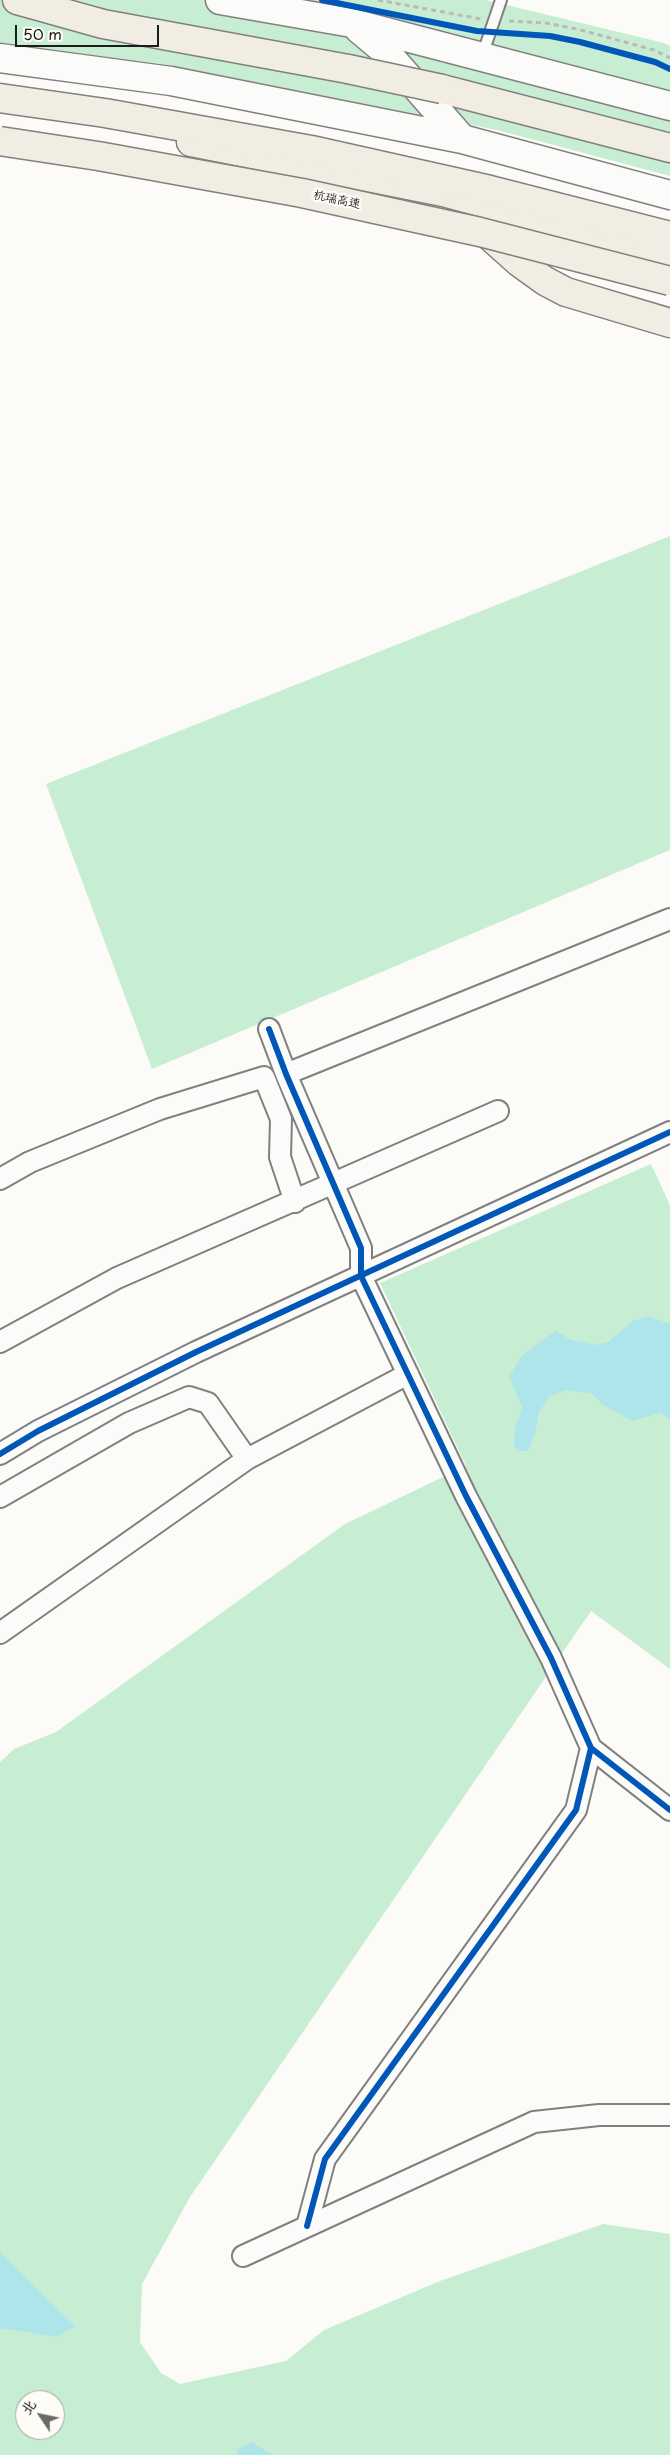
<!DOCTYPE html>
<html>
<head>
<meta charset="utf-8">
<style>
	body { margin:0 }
	#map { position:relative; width:670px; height:2455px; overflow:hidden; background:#fcfbf8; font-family:"Playpen Sans","LXGW WenKai TC",sans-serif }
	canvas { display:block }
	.north { position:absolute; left:15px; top:2390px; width:50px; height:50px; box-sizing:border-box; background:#fdfcf7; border:1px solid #a3a29f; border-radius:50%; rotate:304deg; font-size:14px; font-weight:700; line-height:20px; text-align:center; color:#1c1c1c }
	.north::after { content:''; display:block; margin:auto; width:18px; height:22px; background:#6a6a69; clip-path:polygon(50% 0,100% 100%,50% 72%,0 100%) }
	.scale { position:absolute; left:15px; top:25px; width:144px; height:22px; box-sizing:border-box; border:2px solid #1c1c1c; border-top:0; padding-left:6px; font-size:15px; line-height:18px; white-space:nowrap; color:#1c1c1c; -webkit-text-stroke:4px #fdfcf7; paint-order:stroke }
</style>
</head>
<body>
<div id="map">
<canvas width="670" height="2455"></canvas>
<div class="north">北</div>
<div class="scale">50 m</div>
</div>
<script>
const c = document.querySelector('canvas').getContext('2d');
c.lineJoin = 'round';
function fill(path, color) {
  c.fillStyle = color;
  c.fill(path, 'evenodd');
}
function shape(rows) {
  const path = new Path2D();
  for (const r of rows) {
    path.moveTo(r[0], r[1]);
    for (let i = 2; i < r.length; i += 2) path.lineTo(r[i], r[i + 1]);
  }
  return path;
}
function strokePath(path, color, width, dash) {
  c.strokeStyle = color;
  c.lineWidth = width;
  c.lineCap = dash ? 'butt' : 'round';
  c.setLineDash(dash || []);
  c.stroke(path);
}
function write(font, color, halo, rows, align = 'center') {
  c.font = font + ' "Playpen Sans","LXGW WenKai TC",sans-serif';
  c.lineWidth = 4.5;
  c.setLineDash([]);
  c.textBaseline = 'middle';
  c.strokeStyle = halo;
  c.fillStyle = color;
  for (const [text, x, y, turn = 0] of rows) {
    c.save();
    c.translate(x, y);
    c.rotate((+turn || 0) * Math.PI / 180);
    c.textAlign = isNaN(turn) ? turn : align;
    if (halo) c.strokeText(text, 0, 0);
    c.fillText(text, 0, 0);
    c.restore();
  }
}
const green = shape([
	[0,0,486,0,664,43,670,46,670,176,497,130,157,63,39,52,0,45],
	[670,536,670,850,152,1069,46,784],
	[651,1164,670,1205,670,1669,591,1611,190,2197,142,2284,140,2342,161,2373,180,2384,286,2361,324,2330,440,2281,603,2224,670,2234,670,2455,0,2455,0,1762,14,1749,56,1732,345,1524,466,1466,380,1283],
	[25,2400,55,2400,55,2430,25,2430]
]);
const water = shape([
	[648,1316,670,1324,670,1420,660,1413,632,1421,602,1404,591,1393,566,1390,550,1396,539,1412,535,1433,528,1451,519,1451,514,1446,515,1428,522,1407,509,1376,523,1355,556,1330,569,1339,595,1345,608,1342,633,1321],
	[0,2252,75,2326,56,2337,0,2328],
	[252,2442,272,2455,237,2455,238,2449]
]);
const path = shape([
	[378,0,481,19],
	[509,21,546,23,577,29,654,50,670,58]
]);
const lane = shape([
	[482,56,501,0]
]);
const street = shape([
	[269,1029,286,1074,361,1248,361,1276,466,1496,551,1658,591,1748,670,1810],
	[286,1074,670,919],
	[0,1179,30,1162,160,1109,264,1077,281,1119,280,1157,295,1202],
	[0,1342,117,1278,498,1111],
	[0,1454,38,1431,196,1352,670,1132],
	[0,1497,129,1423,189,1397,208,1403,247,1459],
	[0,1633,247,1459,408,1374],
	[307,2226,325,2159,576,1810,591,1748],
	[243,2256,534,2122,599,2115,670,2115]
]);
const secondary = shape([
	[220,0,352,23,670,106],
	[359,29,384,50,462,139],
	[0,58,171,81,462,139,670,195]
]);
const primary = shape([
	[17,0,103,24,348,69],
	[442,89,670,148],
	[191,142,443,192,670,253],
	[482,229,520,263,545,281,566,292,670,323]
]);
const highway = shape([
	[0,98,105,113,311,150,490,190,670,236]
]);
const primaryBridge = shape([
	[348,69,442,89]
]);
const highwayBridge = shape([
	[0,141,98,156,302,193,480,232,670,281]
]);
const cycleway = shape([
	[322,0,477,31,550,36,580,42,655,62,670,69],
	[269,1029,286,1074,361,1248,361,1276,466,1496,551,1658,591,1748,670,1810],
	[0,1454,38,1431,196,1352,670,1132],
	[307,2226,325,2159,576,1810,591,1748]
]);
const streetNames = [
	["杭瑞高速",337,200,12]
];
fill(green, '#c7eed2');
fill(water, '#ade5eb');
strokePath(lane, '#81807f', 14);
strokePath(street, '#81807f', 24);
strokePath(secondary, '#81807f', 31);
strokePath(primary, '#81807f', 31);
strokePath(highway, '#81807f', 31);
strokePath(path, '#bbbab8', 3, [5, 4]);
strokePath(lane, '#fbfbf9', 10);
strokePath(street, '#fbfbf9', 20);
strokePath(secondary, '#fbfbf9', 28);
strokePath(primary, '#f1ede3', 28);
strokePath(highway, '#f1ede3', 28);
strokePath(primaryBridge, '#81807f', 31, []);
strokePath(highwayBridge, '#81807f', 31, []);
strokePath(primaryBridge, '#f1ede3', 28);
strokePath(highwayBridge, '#f1ede3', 28);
strokePath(cycleway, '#0057b8', 6);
write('12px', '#1c1c1c', '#fdfcf7', streetNames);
</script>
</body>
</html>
